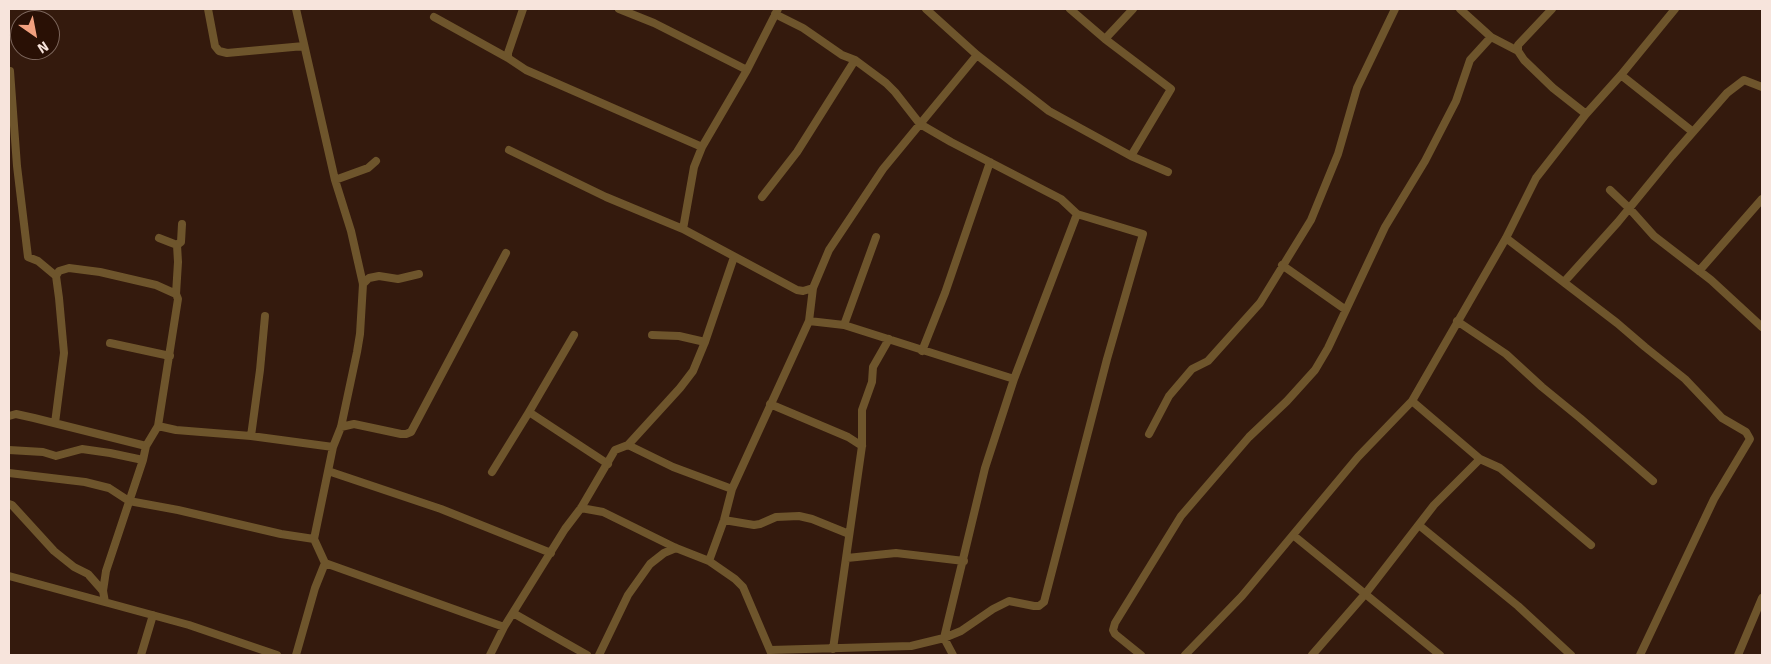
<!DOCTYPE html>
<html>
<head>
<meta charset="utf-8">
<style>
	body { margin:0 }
	#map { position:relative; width:1771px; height:664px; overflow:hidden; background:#341a0d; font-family:Signika,sans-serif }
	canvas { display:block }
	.frame { position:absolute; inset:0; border:10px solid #f7e4dc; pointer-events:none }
	.north { position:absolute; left:10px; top:10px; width:50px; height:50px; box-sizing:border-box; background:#291005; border:1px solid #7b655b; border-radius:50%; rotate:147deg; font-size:14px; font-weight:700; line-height:20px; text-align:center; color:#f7e4dc }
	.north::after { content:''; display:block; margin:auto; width:18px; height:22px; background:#f2a07f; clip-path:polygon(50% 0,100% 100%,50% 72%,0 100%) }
</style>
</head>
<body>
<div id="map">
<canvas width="1771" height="664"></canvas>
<div class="frame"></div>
<div class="north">N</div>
</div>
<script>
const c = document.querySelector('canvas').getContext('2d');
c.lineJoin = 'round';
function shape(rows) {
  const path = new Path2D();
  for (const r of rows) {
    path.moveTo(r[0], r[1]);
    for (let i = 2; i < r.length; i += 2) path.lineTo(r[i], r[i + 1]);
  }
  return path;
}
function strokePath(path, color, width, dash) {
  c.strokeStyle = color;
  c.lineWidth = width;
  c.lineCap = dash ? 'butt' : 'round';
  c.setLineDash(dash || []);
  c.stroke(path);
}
const minor = shape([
	[208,9,215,46,219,51,227,53,304,46],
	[523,9,508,53,508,58,526,70,702,147],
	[619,9,654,23,747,70],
	[926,9,977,55,1049,111,1131,156,1168,172],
	[1070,9,1105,39,1171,89,1131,156],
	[1460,9,1491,37],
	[1552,9,1518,45,1518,51,1524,60,1553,88,1586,114],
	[434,17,508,58],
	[1105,39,1133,9],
	[10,71,17,166,28,257,38,261,56,276,59,298,64,353,55,423],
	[1621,75,1693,132],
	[509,150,606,197,683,229,797,290,803,291,813,288],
	[335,180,368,168,376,161],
	[1610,190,1629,208,1654,236,1711,280,1762,327],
	[762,197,797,152,855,60],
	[683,229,694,167,702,147,747,70,778,9],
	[159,238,177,245,178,262,176,294],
	[1506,238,1617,323,1645,347,1685,379,1722,418,1746,432,1750,439,1714,499,1640,655],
	[177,245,181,242,182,224],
	[1282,265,1346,310],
	[1699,271,1762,199],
	[56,276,59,271,69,268,100,272,156,285,176,294,178,299,158,426,146,446,143,460,106,571,103,591,105,602],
	[1564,282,1618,222,1672,156,1727,93,1744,80,1762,87],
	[363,284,369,278,379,276,398,279,419,274],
	[809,321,844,325,1014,379],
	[1457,321,1506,354,1542,387,1580,418,1653,481],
	[844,325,876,237],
	[652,335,679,336,705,342],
	[110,343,170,356],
	[922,351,945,293,990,162],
	[1412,401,1480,459,1500,468,1591,545],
	[770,404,848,437,862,446],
	[529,412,574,335],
	[9,416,16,414,34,418,146,446],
	[158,426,176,430,251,436,333,447],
	[341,427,354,424,401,434,406,434,411,432,506,253],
	[1149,434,1169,396,1192,369,1208,361,1260,303,1311,220,1338,154,1357,88,1395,9],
	[251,436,260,370,265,316],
	[628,445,673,467,732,489],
	[9,450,43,452,56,456,82,449,110,453,143,460],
	[328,471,441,509,551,553],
	[492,472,529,412,608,464],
	[9,473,85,482,109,488,129,501,178,510,281,534,314,539],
	[9,504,12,505,54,551,74,567,88,574,103,591],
	[581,508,603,512,676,548,709,561,735,579,743,587,772,655],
	[724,520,754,525,760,524,776,517,799,516,812,519,849,534],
	[1420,526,1518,606,1571,655],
	[1293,535,1440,655],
	[847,558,896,553,964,561],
	[709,561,724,520,732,489,809,321,813,288,829,250,883,169,977,55],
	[325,563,504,627],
	[9,576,189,625,277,655],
	[513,613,587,655],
	[833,649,862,446,862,410,872,382,873,367,889,339],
	[770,650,911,646,944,638,961,631,993,609,1009,601,1034,606,1039,606,1044,602,1107,359,1143,234,1077,214,1061,199,951,142,920,124,895,92,886,83,855,60,842,55,803,28,775,14],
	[141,655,153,615],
	[296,655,315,588,325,563,314,539,333,447,341,427,357,352,360,334,363,284,351,231,335,180,296,9],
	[490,655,504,627,565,529,581,508,615,450,628,445,680,388,693,371,705,342,734,257],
	[599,655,628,595,650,564,664,553,676,548],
	[953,655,944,638,985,468,1014,379,1077,214],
	[1141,655,1115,634,1113,630,1115,623,1181,516,1249,437,1287,401,1315,370,1328,348,1385,227,1425,161,1456,101,1470,60,1491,37,1518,51],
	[1185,655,1242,596,1358,457,1412,401,1506,238,1536,178,1586,114,1621,75,1675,9],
	[1312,655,1366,593,1434,505,1480,459],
	[1738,655,1762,598]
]);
strokePath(minor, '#6e552c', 8);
</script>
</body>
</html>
